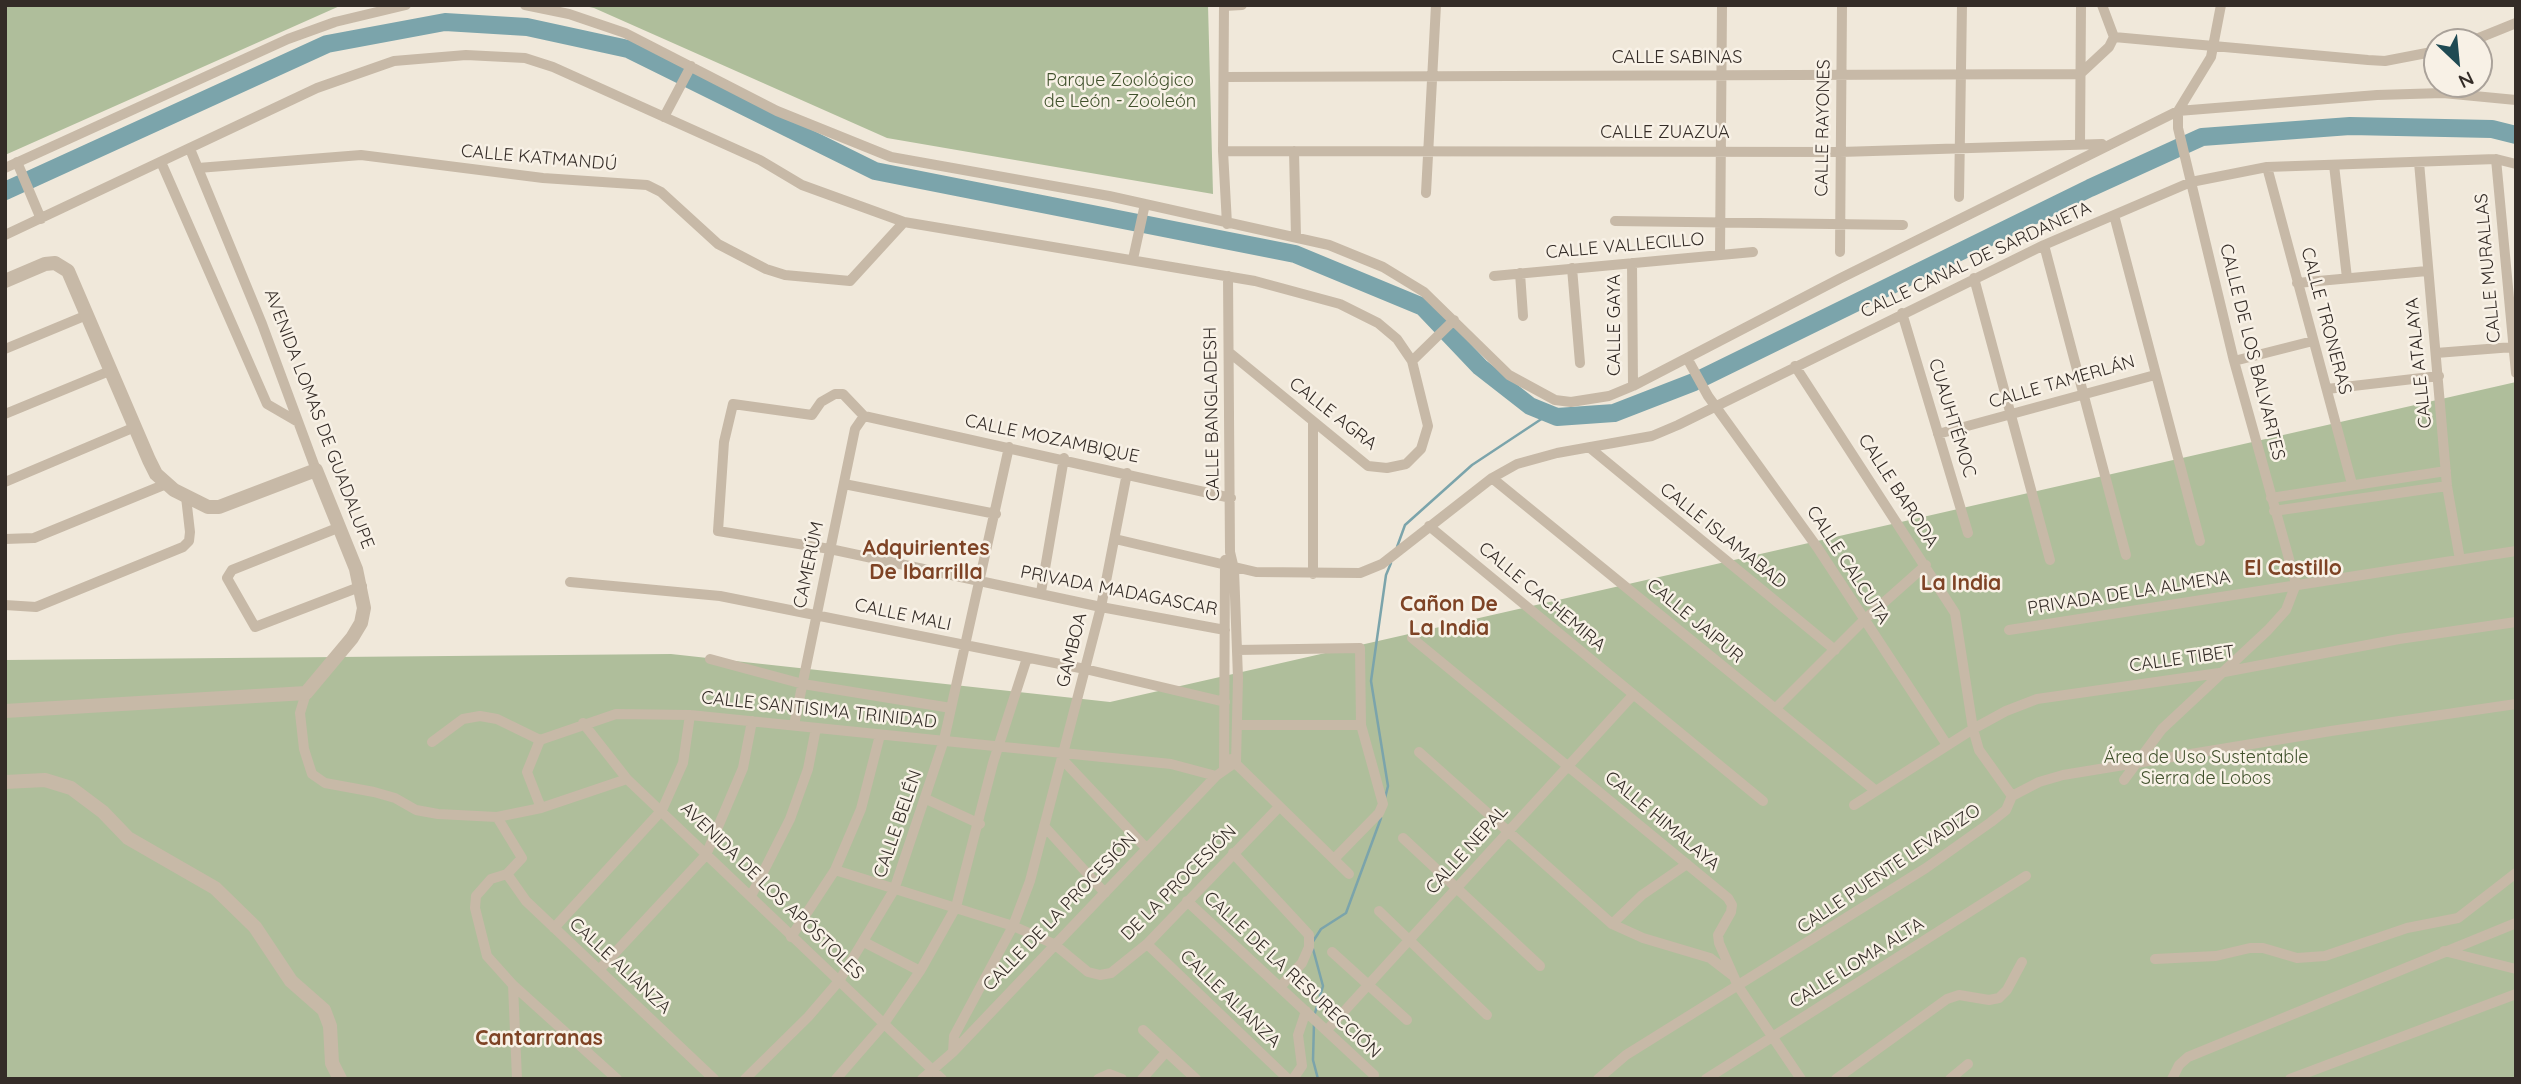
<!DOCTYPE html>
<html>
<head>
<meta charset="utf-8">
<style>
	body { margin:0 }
	#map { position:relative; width:2521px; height:1084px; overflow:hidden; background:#f0e8da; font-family:Quicksand,sans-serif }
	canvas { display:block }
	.frame { position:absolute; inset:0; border:7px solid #342c27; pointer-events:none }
	.north { position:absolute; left:2423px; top:28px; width:70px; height:70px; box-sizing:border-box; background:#f8f1e6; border:2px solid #aaa29a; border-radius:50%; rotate:154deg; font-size:19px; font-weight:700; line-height:28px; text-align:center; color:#342c27 }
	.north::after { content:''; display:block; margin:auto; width:24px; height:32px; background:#1f4a53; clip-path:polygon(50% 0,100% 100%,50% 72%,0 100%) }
</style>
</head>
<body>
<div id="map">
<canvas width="2521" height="1084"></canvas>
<div class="frame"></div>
<div class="north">N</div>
</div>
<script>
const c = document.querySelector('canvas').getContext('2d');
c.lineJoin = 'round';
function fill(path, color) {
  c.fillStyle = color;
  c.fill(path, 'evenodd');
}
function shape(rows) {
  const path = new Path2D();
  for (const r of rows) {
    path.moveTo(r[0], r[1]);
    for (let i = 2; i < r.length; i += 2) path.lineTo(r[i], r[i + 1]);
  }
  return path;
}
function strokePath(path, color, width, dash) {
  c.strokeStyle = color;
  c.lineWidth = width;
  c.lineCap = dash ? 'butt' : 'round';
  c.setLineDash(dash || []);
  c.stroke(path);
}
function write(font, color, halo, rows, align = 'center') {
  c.font = font + ' Quicksand,sans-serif';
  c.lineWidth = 5;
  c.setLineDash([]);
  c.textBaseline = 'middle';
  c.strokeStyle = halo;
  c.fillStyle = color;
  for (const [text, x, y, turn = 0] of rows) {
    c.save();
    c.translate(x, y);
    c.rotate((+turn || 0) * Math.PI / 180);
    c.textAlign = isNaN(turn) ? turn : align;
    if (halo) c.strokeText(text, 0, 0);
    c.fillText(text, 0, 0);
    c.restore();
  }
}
const green = shape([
	[5,5,342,5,5,155],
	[580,5,1208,5,1213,194,887,138,594,8],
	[2516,382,2516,1079,5,1079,5,660,671,654,1110,702]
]);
const stream = shape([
	[1397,547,1405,525,1472,465,1549,414],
	[1385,798,1388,786,1371,681,1386,575,1391,563],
	[1312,943,1321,929,1346,913,1381,818],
	[1313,949,1323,986,1315,1013],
	[1314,1023,1313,1060,1318,1079]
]);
const river = shape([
	[5,191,327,44,445,22,527,27,628,49,875,171,1295,254,1423,307,1480,367,1530,406,1557,417,1614,413,1694,382,2090,188,2202,137,2350,126,2492,129,2516,135]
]);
const minor = shape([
	[525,5,569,14,625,33,777,111,891,157,1109,196,1329,245,1383,267,1424,292,1509,375,1555,400,1571,402,1609,396,1633,386,1841,278,2178,111,2377,95,2443,93,2516,100],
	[1224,5,1223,151,1227,224],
	[2102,5,2114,37],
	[2221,5,2211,57,2178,111,2178,128,2234,361,2296,584],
	[1224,6,1242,5],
	[2114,37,2368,60,2385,61,2437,51],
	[2469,42,2516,23],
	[1224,77,2080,74,2109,47,2114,37],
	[664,117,691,66],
	[2080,144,2081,5],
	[190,149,262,324,316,470],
	[1223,151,1840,152,2102,144],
	[1294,151,1296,237],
	[2496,159,2516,373],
	[17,162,41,219],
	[161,162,267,404,298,422],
	[2419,162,2447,486,2460,560],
	[2334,165,2347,278],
	[2267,167,2352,484],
	[5,168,288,39,335,22,406,5],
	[198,168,361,155,543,178,647,185,661,192,718,244,766,269,785,275,850,281,904,222,1255,281,1340,304,1378,323,1397,339,1412,361,1428,426,1421,449,1406,464,1387,468,1368,466,1230,353],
	[1426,193,1436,5],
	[1959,197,1962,5],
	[2114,215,2200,541],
	[1615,221,1903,225],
	[5,235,317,88,394,61,466,55,525,58,553,67,760,160,802,185,904,222],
	[2044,245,2126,555],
	[1840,252,1842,5],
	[1720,255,1722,5],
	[1133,259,1145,204],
	[1632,263,1633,386],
	[1572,268,1580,363],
	[1520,273,1523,316],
	[1494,276,1753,252],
	[1974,278,2050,560],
	[2297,283,2427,271],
	[1902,313,1968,533],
	[5,349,87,315],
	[2436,353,2513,347],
	[1687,358,1708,396,1817,547,1947,745],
	[1412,361,1454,320],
	[2234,361,2313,341],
	[1795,366,1955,613,1973,729,1979,750,2012,796],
	[2327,389,2439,376],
	[5,414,112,370],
	[864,416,843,394,835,394,821,402,812,415,733,404,724,442,718,531,830,549,1101,607,1225,630],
	[864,416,1231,498],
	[1313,423,1313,574],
	[1938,434,2155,375],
	[1590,448,1835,650],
	[1492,478,1876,791],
	[5,482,135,427],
	[844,484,996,514],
	[2271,498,2446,471],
	[2274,511,2447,486],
	[1429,526,1763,801],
	[340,527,232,570,227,578,255,627,362,586],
	[5,539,34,538,166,484],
	[1115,539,1256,572,1360,573,1382,564,1492,478,1517,464,1557,453,1652,436,1678,425,2044,245,2191,182,2267,167,2496,159,2516,164],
	[570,582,720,596,1085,669,1225,702],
	[1041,592,1064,458],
	[5,605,36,607,183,547,189,541,190,532,186,497],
	[2009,630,2516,551],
	[1412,638,1728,898,1732,905,1731,912,1718,935,1719,943,1738,986,1801,1079],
	[1237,650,1360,648,1361,725,1383,804,1379,813,1334,859],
	[710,659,803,684,951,708],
	[306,693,300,713,304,749,312,774,325,783,374,792,395,798,416,810,438,814,497,817,541,808,627,779],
	[1775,709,1863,621,1926,565],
	[583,723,627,779,942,1079],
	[794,725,855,429,864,416],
	[1238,725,1361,725],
	[540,740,527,772,541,808],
	[432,742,463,719,480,716,497,719,540,740,616,714,690,715,1171,764,1216,776],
	[1419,752,1612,924,1643,938,1710,958,1732,975],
	[1231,759,1349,874],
	[1063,760,1146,848],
	[1224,770,1225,560],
	[2124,780,2162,729,2268,630,2286,610,2296,584],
	[926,799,980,824],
	[1854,805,1973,729,2006,711,2037,699,2219,673,2399,639,2516,622],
	[497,817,522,858,507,874,491,879,476,896,475,908,487,956,513,985,617,1079],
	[1044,826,1105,893],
	[1403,838,1540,966],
	[1233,853,1309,935,1309,947,1302,963,1280,987],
	[835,870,1013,926,1054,944,1088,972,1100,975,1111,973,1147,944,1279,807],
	[507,874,526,901,714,1079],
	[751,896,790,819,808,769,816,728],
	[1187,901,1374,1075],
	[1379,911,1487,1015],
	[1612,924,1642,895,1687,864],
	[554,928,662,810,683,763,690,715],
	[791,937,835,870,861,809,880,735],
	[864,942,920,971],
	[1147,944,1288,1079],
	[2444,951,2516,969],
	[1332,952,1407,1020],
	[2155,959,2216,956,2250,948,2263,948,2297,958,2325,956,2407,928,2458,918,2516,873],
	[599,970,706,855,743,768,752,721],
	[513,985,517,1079],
	[1143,1030,1196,1079],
	[1327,1030,1633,695],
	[953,1052,954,1036,1013,926,1030,881,1101,607,1127,473],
	[745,1079,808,1017,839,981,894,890,944,740,1009,447],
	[836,1079,883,1025,920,971,956,907,993,763,1027,658],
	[922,1079,953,1052,1216,776,1236,762,1238,678,1234,569,1230,552,1228,276],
	[1098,1079,1109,1074,1122,1079],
	[1142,1079,1166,1052],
	[1293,1079,1302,1066,1298,1035,1306,1011],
	[1598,1079,1626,1055,1926,868,1991,822,2006,810,2012,796,2039,782,2063,775,2331,731,2516,704],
	[1706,1079,2026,876],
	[1836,1079,1947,999,1959,995,1989,1000,1999,998,2007,990,2022,962],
	[1950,1079,1968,1064],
	[2172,1079,2179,1065,2188,1057,2516,923],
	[2290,1079,2516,994]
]);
const tertiary = shape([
	[5,281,45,264,55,263,68,271,149,460,156,474,174,490,208,507,219,507,316,470,356,569,364,608,361,623,352,638,306,693,5,711],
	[5,782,45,780,71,788,103,812,128,838,215,888,255,927,291,981,324,1010,330,1026,332,1063,340,1079]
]);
const streetNames = [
	["CALLE SABINAS",1677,58],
	["CALLE RAYONES",1823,128,-89],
	["CALLE ZUAZUA",1665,133],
	["CALLE KATMANDÚ",539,158,5],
	["CALLE VALLECILLO",1625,246,-5],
	["CALLE CANAL DE SARDANETA",1976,260,-25],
	["CALLE MURALLAS",2488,268,-95],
	["CALLE TRONERAS",2326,321,75],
	["CALLE GAYA",1615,325,-90],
	["CALLE DE LOS BALVARTES",2252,352,76],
	["CALLE ATALAYA",2419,363,-96],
	["CALLE TAMERLÁN",2062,382,-16],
	["CALLE BANGLADESH",1212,414,-91],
	["CALLE AGRA",1333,414,38],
	["CUAUHTÉMOC",1952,418,73],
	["AVENIDA LOMAS DE GUADALUPE",319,419,69],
	["CALLE MOZAMBIQUE",1052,439,12],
	["CALLE BARODA",1898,491,57],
	["CALLE ISLAMABAD",1723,536,39],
	["CAMERÚM",809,565,-78],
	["CALLE CALCUTA",1848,565,57],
	["PRIVADA MADAGASCAR",1119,591,11],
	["PRIVADA DE LA ALMENA",2129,593,-9],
	["CALLE CACHEMIRA",1542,597,40],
	["CALLE MALI",903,615,12],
	["CALLE JAIPUR",1695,621,40],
	["GAMBOA",1072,650,-76],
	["CALLE TIBET",2182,659,-8],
	["CALLE SANTISIMA TRINIDAD",819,710,6],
	["CALLE HIMALAYA",1662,821,40],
	["CALLE BELÉN",898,824,-71],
	["CALLE NEPAL",1467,850,-48],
	["CALLE PUENTE LEVADIZO",1889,869,-34],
	["DE LA PROCESIÓN",1179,883,-45],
	["AVENIDA DE LOS APÓSTOLES",772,891,44],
	["CALLE DE LA PROCESIÓN",1060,912,-46],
	["CALLE LOMA ALTA",1857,963,-32],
	["CALLE ALIANZA",620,966,43],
	["CALLE DE LA RESURECCIÓN",1292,975,43],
	["CALLE ALIANZA",1230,999,44]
];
const parkNames = [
	["Parque Zoológico",1120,81],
	["de León - Zooleón",1120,102],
	["Área de Uso Sustentable",2206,758],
	["Sierra de Lobos",2206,779]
];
const quarterNames = [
	["Adquirientes",926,549],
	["De Ibarrilla",926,573],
	["El Castillo",2293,569],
	["La India",1961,584],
	["Cañon De",1449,605],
	["La India",1449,629],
	["Cantarranas",539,1039]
];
fill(green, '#afbe9b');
strokePath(stream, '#7ba4ab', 2.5);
strokePath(river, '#7ba4ab', 18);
strokePath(minor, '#c7b9a7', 10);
strokePath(tertiary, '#c7b9a7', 14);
write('18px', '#342c27', '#f8f1e6', streetNames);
write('18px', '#40512c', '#f8f1e6', parkNames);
write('bold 21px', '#7e4325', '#f8f1e6', quarterNames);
</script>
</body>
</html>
